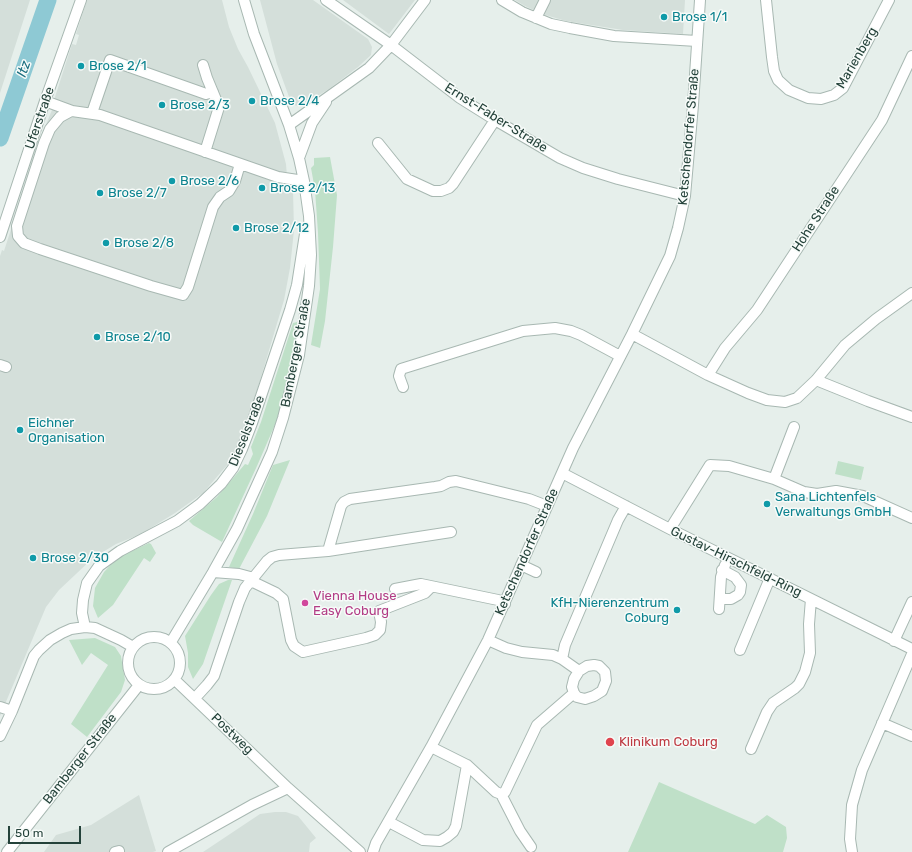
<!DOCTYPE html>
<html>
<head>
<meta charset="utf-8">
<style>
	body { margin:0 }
	#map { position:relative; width:912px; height:852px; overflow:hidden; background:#e6efeb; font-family:Rubik,sans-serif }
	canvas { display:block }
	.scale { position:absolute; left:8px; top:826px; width:73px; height:18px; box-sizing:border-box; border:2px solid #24423a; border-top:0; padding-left:5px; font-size:12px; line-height:14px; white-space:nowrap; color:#24423a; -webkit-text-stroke:3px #f7fbf9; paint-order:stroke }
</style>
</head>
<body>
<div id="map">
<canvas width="912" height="852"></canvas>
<div class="scale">50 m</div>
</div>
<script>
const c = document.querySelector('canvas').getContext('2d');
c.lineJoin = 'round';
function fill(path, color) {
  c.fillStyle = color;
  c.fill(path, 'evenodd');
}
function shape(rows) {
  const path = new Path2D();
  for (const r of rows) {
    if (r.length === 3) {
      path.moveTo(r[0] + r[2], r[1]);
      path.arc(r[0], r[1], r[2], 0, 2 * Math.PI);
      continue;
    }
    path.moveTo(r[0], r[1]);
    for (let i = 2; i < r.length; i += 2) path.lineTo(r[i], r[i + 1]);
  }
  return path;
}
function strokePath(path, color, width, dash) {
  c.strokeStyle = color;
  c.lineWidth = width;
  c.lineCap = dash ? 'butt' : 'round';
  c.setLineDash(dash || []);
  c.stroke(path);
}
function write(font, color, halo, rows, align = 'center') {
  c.font = font + ' Rubik,sans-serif';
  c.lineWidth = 3;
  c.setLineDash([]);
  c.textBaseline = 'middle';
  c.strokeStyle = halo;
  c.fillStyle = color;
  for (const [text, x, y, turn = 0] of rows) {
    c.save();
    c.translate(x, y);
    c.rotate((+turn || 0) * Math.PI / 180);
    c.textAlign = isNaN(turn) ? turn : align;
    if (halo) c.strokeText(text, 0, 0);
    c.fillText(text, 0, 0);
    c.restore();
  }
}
const built = shape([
	[0,0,30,0,0,93],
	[87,0,222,0,229,27,238,49,248,67,275,123,286,164,288,189,293,191,294,230,290,268,284,300,245,431,228,464,203,493,175,513,141,534,116,544,93,558,59,590,46,607,0,716,0,256,2,250,4,251,41,137,54,105,55,97,72,44,76,45,79,35,76,34],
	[260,0,313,0,368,39,372,47,371,55,358,67,329,89,301,106,292,105,277,64],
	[343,0,415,0,389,34],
	[515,0,685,0,683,34,623,30,566,21,542,14,525,6],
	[139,795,156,851,153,852,44,852,56,835,91,825],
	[275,812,286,812,298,816,316,838,310,843,309,852,203,852,260,814]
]);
const green = shape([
	[330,157,337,195,333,247,325,321,320,348,311,345,320,289,318,233,315,190,311,168,314,165,314,158],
	[297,322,299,325,291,369,277,420,257,466,222,542,193,525,189,521,217,497,245,464,248,465,253,454,251,447,261,422,293,323],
	[290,460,267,516,239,569,229,567,253,514,273,465],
	[838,461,864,467,861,480,835,474],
	[149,543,151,544,156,553,150,562,144,558,113,605,98,618,93,606,95,588,104,572,117,558],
	[228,580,232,580,203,664,193,679,188,667,188,653,185,636,211,595,219,584],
	[95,638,115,647,121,656,125,680,121,692,87,737,71,724,108,665,91,653,82,665,69,640],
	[659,782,755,824,767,815,786,827,787,838,783,852,628,852]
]);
const river = shape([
	[0,138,48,0]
]);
const minor = shape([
	[326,0,391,45,460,98,495,120,560,158,583,168,618,179,685,196],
	[502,0,522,12,551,24,570,28,614,36,697,41],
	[766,0,772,57,774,71,778,80,789,90,808,98,821,99,834,95,843,88,889,0],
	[536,18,545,0],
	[203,65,207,78,219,107,205,152],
	[45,101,72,111,100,115,278,177,304,181],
	[71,111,60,117,50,129,44,143,17,226,18,236,24,243,40,249,151,286,183,295,188,287,213,207,220,197,229,191,235,181,240,164],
	[92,113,110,60,206,94,213,92],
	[289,125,369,68,391,45,425,0],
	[378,143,407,179,433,191,441,191,449,188,453,184,495,120],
	[299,158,312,123,326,102],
	[0,237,45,101,81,0],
	[632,334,708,375,748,393,767,400,785,402,797,398,816,380,845,345,876,319,912,293],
	[0,365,6,367],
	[708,375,725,348,757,310,882,120,912,56],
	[816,380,868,401,912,417],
	[403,387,399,376,401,369,523,331,555,328,571,331,581,335,620,356],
	[562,473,670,529,912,649],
	[774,479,804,492,817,494,836,491,863,496,912,518],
	[670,529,710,465,729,466,774,479,794,427],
	[328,551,341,506,344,502,350,499,435,487,441,486,449,482,456,481,529,499,547,506],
	[521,565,536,572],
	[213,572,239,574,254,578],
	[251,581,276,593,283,599,291,640,294,646,303,652,366,638,375,635,380,630,381,622,379,611,425,593,431,587],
	[395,589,421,584,498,600,505,604],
	[720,599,731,599,738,595,740,592,741,585,735,577,722,570],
	[719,609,721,577,725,565],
	[85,627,82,613,83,600,87,583,99,566,120,551,177,521,200,504,221,484,233,468,242,449,252,423,290,310,297,285,305,234],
	[154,663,26],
	[488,640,506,648,522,652,553,655,562,659,579,671],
	[894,641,912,602],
	[171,642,213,572,237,529,272,452,283,418,299,355,309,286,311,255,309,216,304,181,299,158,289,125,254,34,244,0],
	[740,650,770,578],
	[562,659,565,645,618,520,626,506],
	[594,665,599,666,605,672,606,681,602,691,594,696,585,699,577,697,574,693,572,687,574,679,579,671,587,666,594,665],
	[175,680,288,788,360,852],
	[195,698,207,685,214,676,239,602,245,588,267,561,272,557,279,555,328,551,451,532],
	[0,707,12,711],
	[882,723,912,736],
	[0,736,12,711,34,656,39,650,50,640,62,633,71,629,85,627,95,628,121,640,133,647],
	[431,747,467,765,496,792,501,794,505,792,537,725,574,693],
	[751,749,767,712,773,703,795,688,799,684,805,672,810,653,809,624,811,599],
	[501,794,520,831,531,847],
	[389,822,423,840,440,841,447,837,453,832,456,826,467,765],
	[7,852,139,685],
	[115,852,119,851,119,852],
	[168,852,252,805,288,788],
	[373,852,376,843,431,747,488,640,573,448,632,334,670,256,678,228,685,196,693,105,700,0],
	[852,852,850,839,852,805,862,770,912,654]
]);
const markers = [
	[664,17,4,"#0f9aa8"],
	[81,66,4,"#0f9aa8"],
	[252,101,4,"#0f9aa8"],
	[162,105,4,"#0f9aa8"],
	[172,181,4,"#0f9aa8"],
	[262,188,4,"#0f9aa8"],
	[100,193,4,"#0f9aa8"],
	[236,228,4,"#0f9aa8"],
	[106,243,4,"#0f9aa8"],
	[97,337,4,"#0f9aa8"],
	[20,430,4,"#0f9aa8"],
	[767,504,4,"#0f9aa8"],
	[33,558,4,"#0f9aa8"],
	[305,603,4,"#d1479c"],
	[677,610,4,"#0f9aa8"],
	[610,742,5,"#e0444e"]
];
const cultureNames = [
	["Brose 1/1",672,17],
	["Brose 2/1",89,66],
	["Brose 2/4",260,101],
	["Brose 2/3",170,105],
	["Brose 2/6",180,181],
	["Brose 2/13",270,188],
	["Brose 2/7",108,193],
	["Brose 2/12",244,228],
	["Brose 2/8",114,243],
	["Brose 2/10",105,337],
	["Eichner",28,423],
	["Organisation",28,438],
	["Sana Lichtenfels",775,497],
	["Verwaltungs GmbH",775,512],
	["Brose 2/30",41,558],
	["KfH-Nierenzentrum",669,603,"right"],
	["Coburg",669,618,"right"]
];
const streetNames = [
	["Marienberg",857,58,-60],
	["Uferstraße",40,118,-71],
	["Ernst-Faber-Straße",496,118,32],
	["Ketschendorfer Straße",689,137,-85],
	["Hohe Straße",816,219,-57],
	["Bamberger Straße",296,353,-79],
	["Dieselstraße",247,431,-68],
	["Ketschendorfer Straße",527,552,-66],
	["Gustav-Hirschfeld-Ring",736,562,26],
	["Postweg",232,734,44],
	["Bamberger Straße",80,759,-52]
];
const hotelNames = [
	["Vienna House",313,596],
	["Easy Coburg",313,611]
];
const healthNames = [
	["Klinikum Coburg",619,742]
];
const waterNames = [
	["Itz",24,69,-71]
];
fill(built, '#d4dfda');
fill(green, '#bfe0c8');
strokePath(river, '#8ec9d4', 17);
strokePath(minor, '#a8b8b2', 12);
strokePath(minor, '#fff', 10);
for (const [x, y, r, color] of markers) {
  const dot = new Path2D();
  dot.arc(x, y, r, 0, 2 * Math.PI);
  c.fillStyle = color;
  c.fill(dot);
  strokePath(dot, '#f7fbf9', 1.5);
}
write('13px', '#0d838f', '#f7fbf9', cultureNames, 'left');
write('13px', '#24423a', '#f7fbf9', streetNames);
write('13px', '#b23c85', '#f7fbf9', hotelNames, 'left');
write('13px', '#be3a42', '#f7fbf9', healthNames, 'left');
write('italic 14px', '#1c6f80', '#f7fbf9', waterNames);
</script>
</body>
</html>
